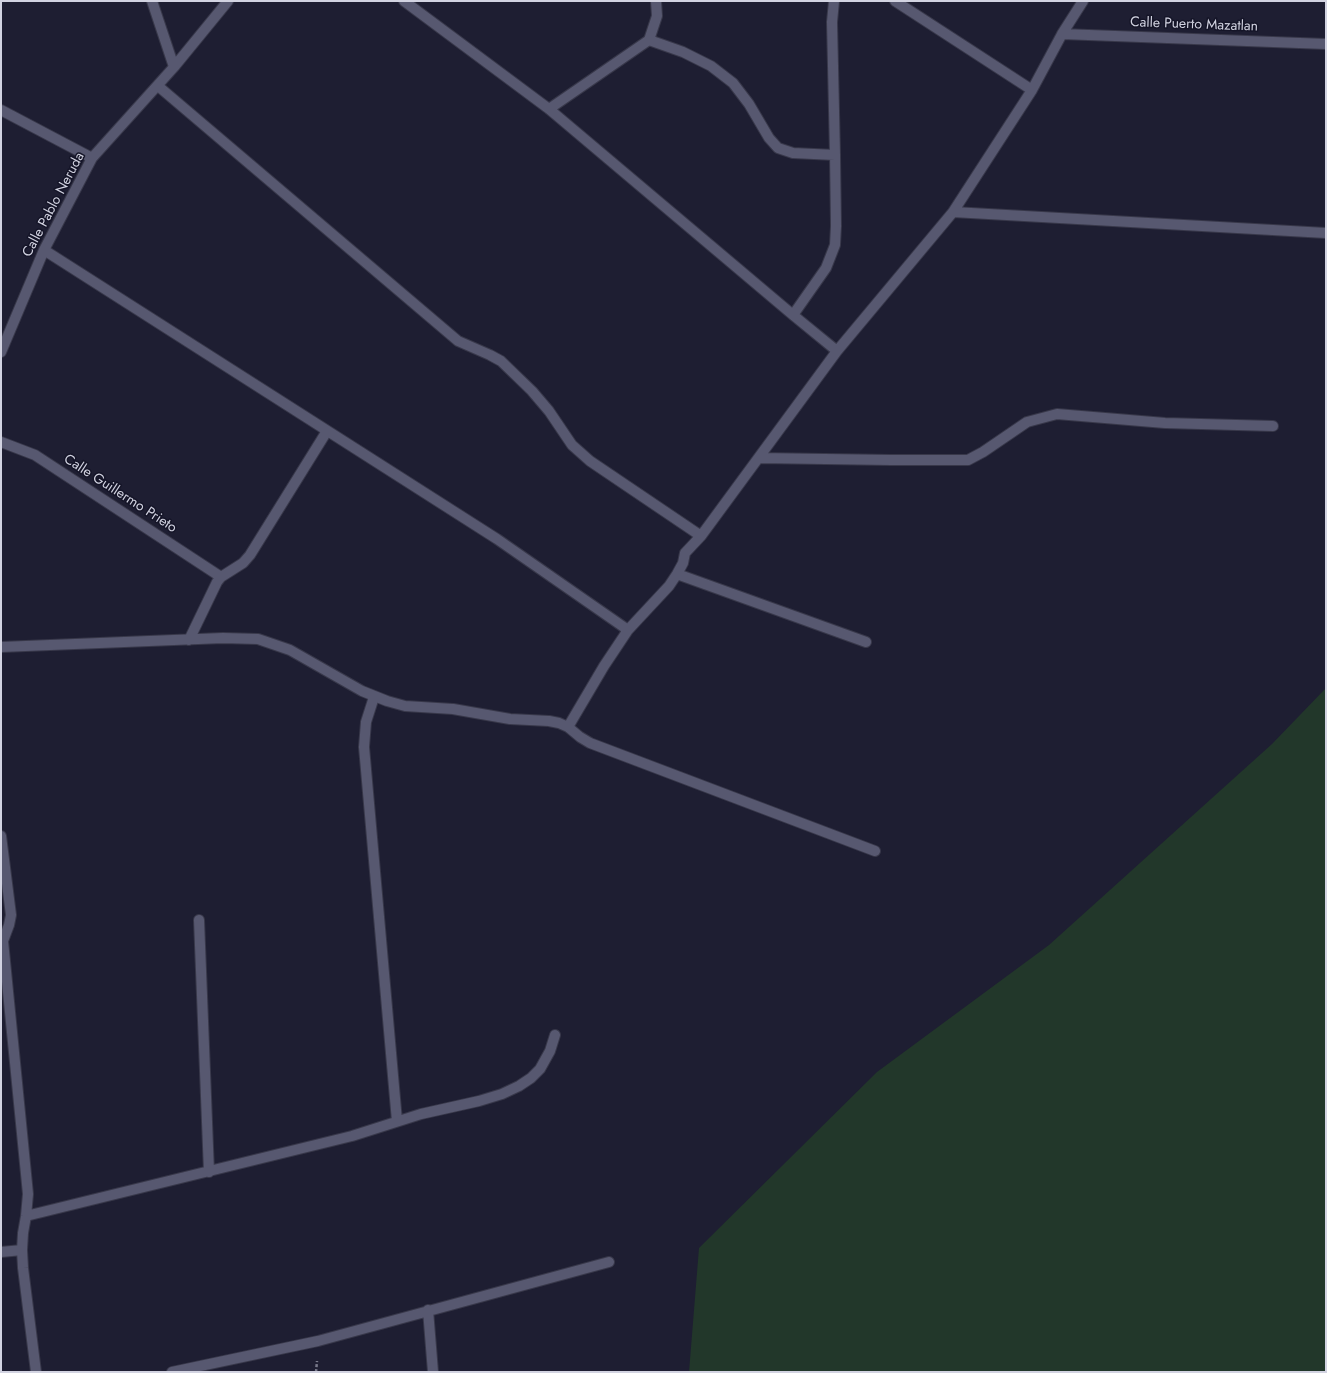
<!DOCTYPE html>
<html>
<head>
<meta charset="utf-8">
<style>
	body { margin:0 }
	#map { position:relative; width:1327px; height:1373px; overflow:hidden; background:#1e1e32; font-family:Jost,sans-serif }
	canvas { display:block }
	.frame { position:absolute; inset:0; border:2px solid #d2d3e1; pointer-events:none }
</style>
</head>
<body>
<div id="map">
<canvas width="1327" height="1373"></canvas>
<div class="frame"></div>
</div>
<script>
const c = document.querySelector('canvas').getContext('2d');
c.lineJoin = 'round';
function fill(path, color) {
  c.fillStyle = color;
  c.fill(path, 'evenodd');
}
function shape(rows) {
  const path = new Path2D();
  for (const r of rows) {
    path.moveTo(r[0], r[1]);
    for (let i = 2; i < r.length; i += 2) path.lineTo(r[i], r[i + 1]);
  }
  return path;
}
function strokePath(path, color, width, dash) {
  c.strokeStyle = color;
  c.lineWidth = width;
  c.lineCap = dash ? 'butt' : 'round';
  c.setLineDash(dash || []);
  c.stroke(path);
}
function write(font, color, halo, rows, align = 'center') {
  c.font = font + ' Jost,sans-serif';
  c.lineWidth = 3;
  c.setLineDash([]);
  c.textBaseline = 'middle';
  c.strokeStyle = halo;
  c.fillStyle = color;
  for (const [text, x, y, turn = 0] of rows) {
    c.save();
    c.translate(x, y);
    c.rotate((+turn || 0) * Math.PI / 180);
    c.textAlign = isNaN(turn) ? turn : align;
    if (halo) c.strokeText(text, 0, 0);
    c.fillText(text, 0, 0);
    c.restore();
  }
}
const green = shape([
	[1326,688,1326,1372,689,1372,699,1248,877,1072,1049,945,1272,744]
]);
const path = shape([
	[316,1372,317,1361]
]);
const minor = shape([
	[152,1,174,67],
	[404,1,549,109,793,315,837,351],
	[834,1,832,22,835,155],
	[895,1,1032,90],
	[1062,34,1326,44],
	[649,40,683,52,711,66,733,83,749,104,769,138,778,148,793,153,835,155,836,226,835,245,826,268,793,315],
	[158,86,458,341,490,355,501,361,532,391,549,411,572,445,590,461,701,536],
	[549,109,649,40,657,16,656,1],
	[1,110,92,158],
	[953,212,1326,233],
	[44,250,497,539,628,630],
	[1,352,44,250,92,158,174,67,228,1],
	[1,442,35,455,221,577],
	[759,458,891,460,968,460,983,452,1027,422,1057,414,1165,423,1273,426],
	[677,574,866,642],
	[189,640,217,582,221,577,243,563,250,555,327,431],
	[1,647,223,638,258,639,290,650,362,691,387,701,405,706,453,709,510,719,549,721,559,723,568,727,580,737,590,743,875,851],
	[374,697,366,722,364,747,397,1121],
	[568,727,604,666,628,630,669,586,677,574,683,563,685,553,701,536,837,351,953,212,1032,90,1062,34,1083,1],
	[1,836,11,915,9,925,3,941,28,1194,26,1216,23,1233,22,1250,23,1268,36,1372],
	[199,920,209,1172],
	[26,1216,352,1136,421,1114,479,1101,502,1094,519,1086,531,1078,540,1069,550,1051,555,1035],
	[1,1252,22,1250],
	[428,1310,433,1372],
	[172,1372,318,1341,609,1262]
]);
const streetNames = [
	["Calle Puerto Mazatlan",1194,25,2],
	["Calle Pablo Neruda",54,205,-62],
	["Calle Guillermo Prieto",120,494,33]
];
fill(green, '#22372a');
strokePath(minor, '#38384a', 12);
strokePath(path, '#797a8b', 2.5, [3, 2]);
strokePath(minor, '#575870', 10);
write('14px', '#d2d3e1', '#151528', streetNames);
</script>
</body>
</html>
